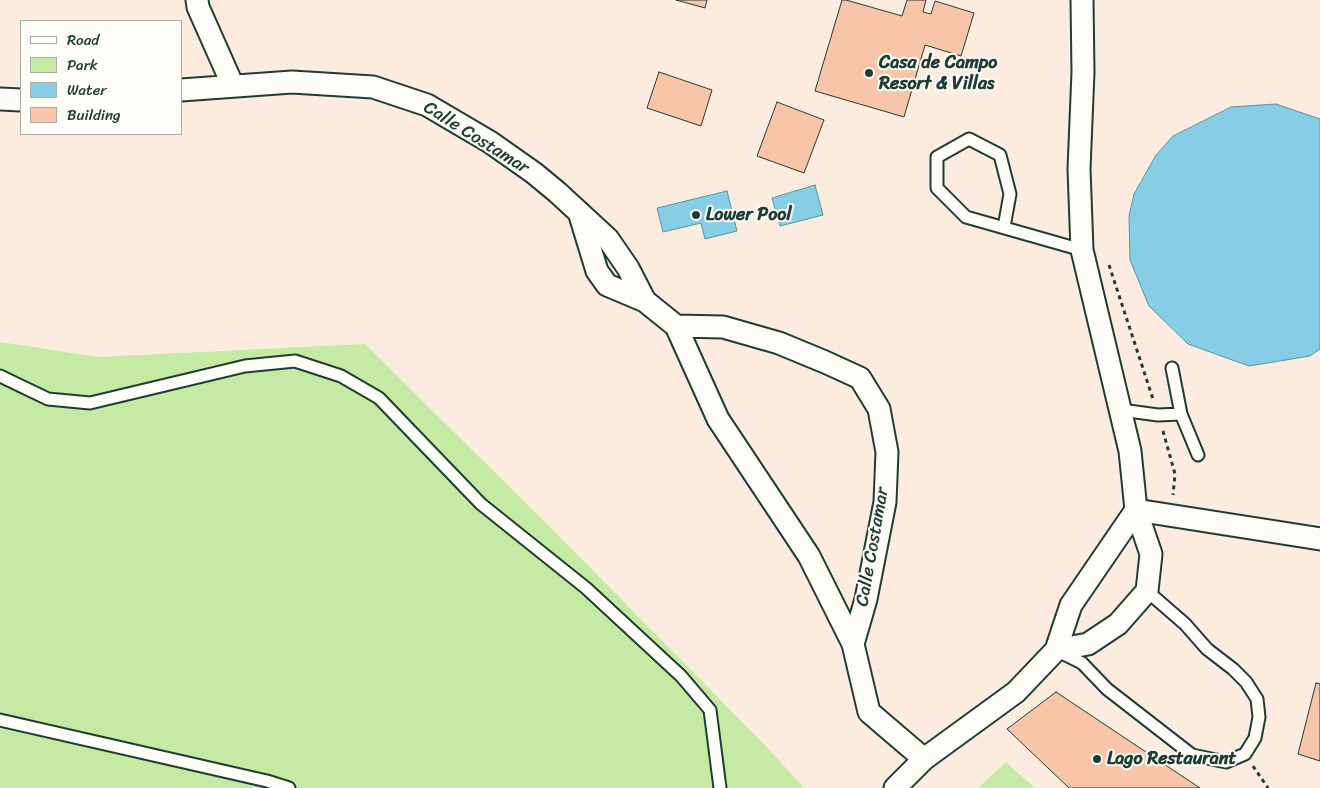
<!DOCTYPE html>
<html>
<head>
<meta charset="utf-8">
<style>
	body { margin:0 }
	#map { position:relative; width:1320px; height:788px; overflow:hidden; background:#fcece0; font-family:Sriracha,sans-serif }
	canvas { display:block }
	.legend { position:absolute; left:20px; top:20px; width:162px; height:115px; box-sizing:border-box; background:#fdfcf7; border:1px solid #a4b0a9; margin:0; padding:6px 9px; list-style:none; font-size:15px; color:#1f3d34 }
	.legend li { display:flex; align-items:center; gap:10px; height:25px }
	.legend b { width:25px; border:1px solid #a4b0a9 }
</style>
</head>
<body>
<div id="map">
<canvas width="1320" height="788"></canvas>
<ul class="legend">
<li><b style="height:6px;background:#fdfcf7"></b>Road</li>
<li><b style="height:14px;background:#c5eaa4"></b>Park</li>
<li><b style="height:14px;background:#85cee6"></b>Water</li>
<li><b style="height:14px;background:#f8c5a9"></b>Building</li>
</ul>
</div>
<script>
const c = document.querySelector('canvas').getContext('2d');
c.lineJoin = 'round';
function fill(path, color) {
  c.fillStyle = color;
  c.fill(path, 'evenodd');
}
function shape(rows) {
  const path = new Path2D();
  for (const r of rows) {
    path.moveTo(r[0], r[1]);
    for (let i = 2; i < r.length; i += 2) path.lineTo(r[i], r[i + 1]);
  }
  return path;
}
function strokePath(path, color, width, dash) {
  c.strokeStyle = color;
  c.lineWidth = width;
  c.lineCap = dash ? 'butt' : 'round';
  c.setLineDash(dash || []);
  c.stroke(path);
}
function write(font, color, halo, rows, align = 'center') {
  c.font = font + ' Sriracha,sans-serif';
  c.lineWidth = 4;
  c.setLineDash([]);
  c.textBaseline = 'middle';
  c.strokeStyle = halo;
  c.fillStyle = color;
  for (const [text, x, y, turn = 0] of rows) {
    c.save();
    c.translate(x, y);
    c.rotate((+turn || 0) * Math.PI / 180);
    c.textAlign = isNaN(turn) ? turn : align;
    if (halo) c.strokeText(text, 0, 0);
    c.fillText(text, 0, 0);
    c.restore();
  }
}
const green = shape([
	[0,342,98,357,365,344,550,527,761,741,804,788,0,788],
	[1006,762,1035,788,978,788]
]);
const water = shape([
	[1276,104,1320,119,1320,349,1310,356,1249,366,1188,344,1149,306,1130,260,1129,216,1134,194,1156,155,1173,136,1231,107,1276,104],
	[815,185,823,215,780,226,772,198,815,185],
	[727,191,737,231,705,239,701,223,663,232,657,208,727,191]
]);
const building = shape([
	[676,0,707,0,705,8,676,0],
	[842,0,846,0,902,16,907,0,926,0,923,12,931,14,935,1,974,13,961,56,925,45,904,117,815,91,842,0],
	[659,72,712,90,701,126,647,108,659,72],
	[777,102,824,120,804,173,757,156,777,102],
	[1316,683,1320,684,1320,761,1298,754,1316,683],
	[1056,692,1200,788,1069,788,1007,729,1056,692]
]);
const path = shape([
	[1109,265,1153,399],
	[1163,431,1175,474,1173,495],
	[1253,766,1268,788]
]);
const lane = shape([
	[1004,227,1010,194,1000,155,969,139,937,157,937,188,966,217,1082,250],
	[0,376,48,399,90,403,245,366,295,361,341,376,379,398,481,504,586,588,681,676,710,710,720,788],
	[1121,410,1158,415,1181,414,1172,368],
	[1181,414,1198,455],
	[1058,651,1082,663,1107,689,1192,755,1226,762,1245,754,1255,738,1259,717,1257,699,1246,682,1233,669,1207,649,1185,624,1147,591],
	[0,720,267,781,289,788]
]);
const street = shape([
	[197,0,198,7,233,86],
	[181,90,292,82,373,87,427,105,490,142,534,173,557,192,608,239,628,268,645,301],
	[0,99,21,100],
	[579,212,597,271,607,285,645,301,676,326,718,419,809,556,853,644,869,712,924,759],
	[676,326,723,327,779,343,825,362,860,378,879,409,887,452,885,502,866,599,853,644],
	[1136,510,1320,539],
	[1056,650,1088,644,1118,624,1147,591,1151,554,1136,510,1130,451,1082,250,1079,169,1083,72,1082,0],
	[895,788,924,759,1016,692,1056,650,1071,605,1136,510]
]);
const markers = [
	[869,73,5,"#1f3d34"],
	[696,215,5,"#1f3d34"],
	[1097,759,5,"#1f3d34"]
];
const poiNames = [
	["Casa de Campo",879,63],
	["Resort & Villas",879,84],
	["Lower Pool",706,215],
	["Lago Restaurant",1107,759]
];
const streetNames = [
	["Calle Costamar",476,138,32],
	["Calle Costamar",873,547,-80]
];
fill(green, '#c5eaa4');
fill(water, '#85cee6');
strokePath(water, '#5c949f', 1);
fill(building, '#f8c5a9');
strokePath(building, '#1f3d34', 1);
strokePath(lane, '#1f3d34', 15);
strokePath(street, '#1f3d34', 25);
strokePath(path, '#1f3d34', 3, [4, 4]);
strokePath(lane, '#fdfcf7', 11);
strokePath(street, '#fdfcf7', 21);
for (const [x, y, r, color] of markers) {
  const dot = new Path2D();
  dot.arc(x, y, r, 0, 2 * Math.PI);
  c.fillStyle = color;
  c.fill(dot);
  strokePath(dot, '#fdfcf7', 2);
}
write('bold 18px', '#1f3d34', '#fdfcf7', poiNames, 'left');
write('18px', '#1f3d34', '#fdfcf7', streetNames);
</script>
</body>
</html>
